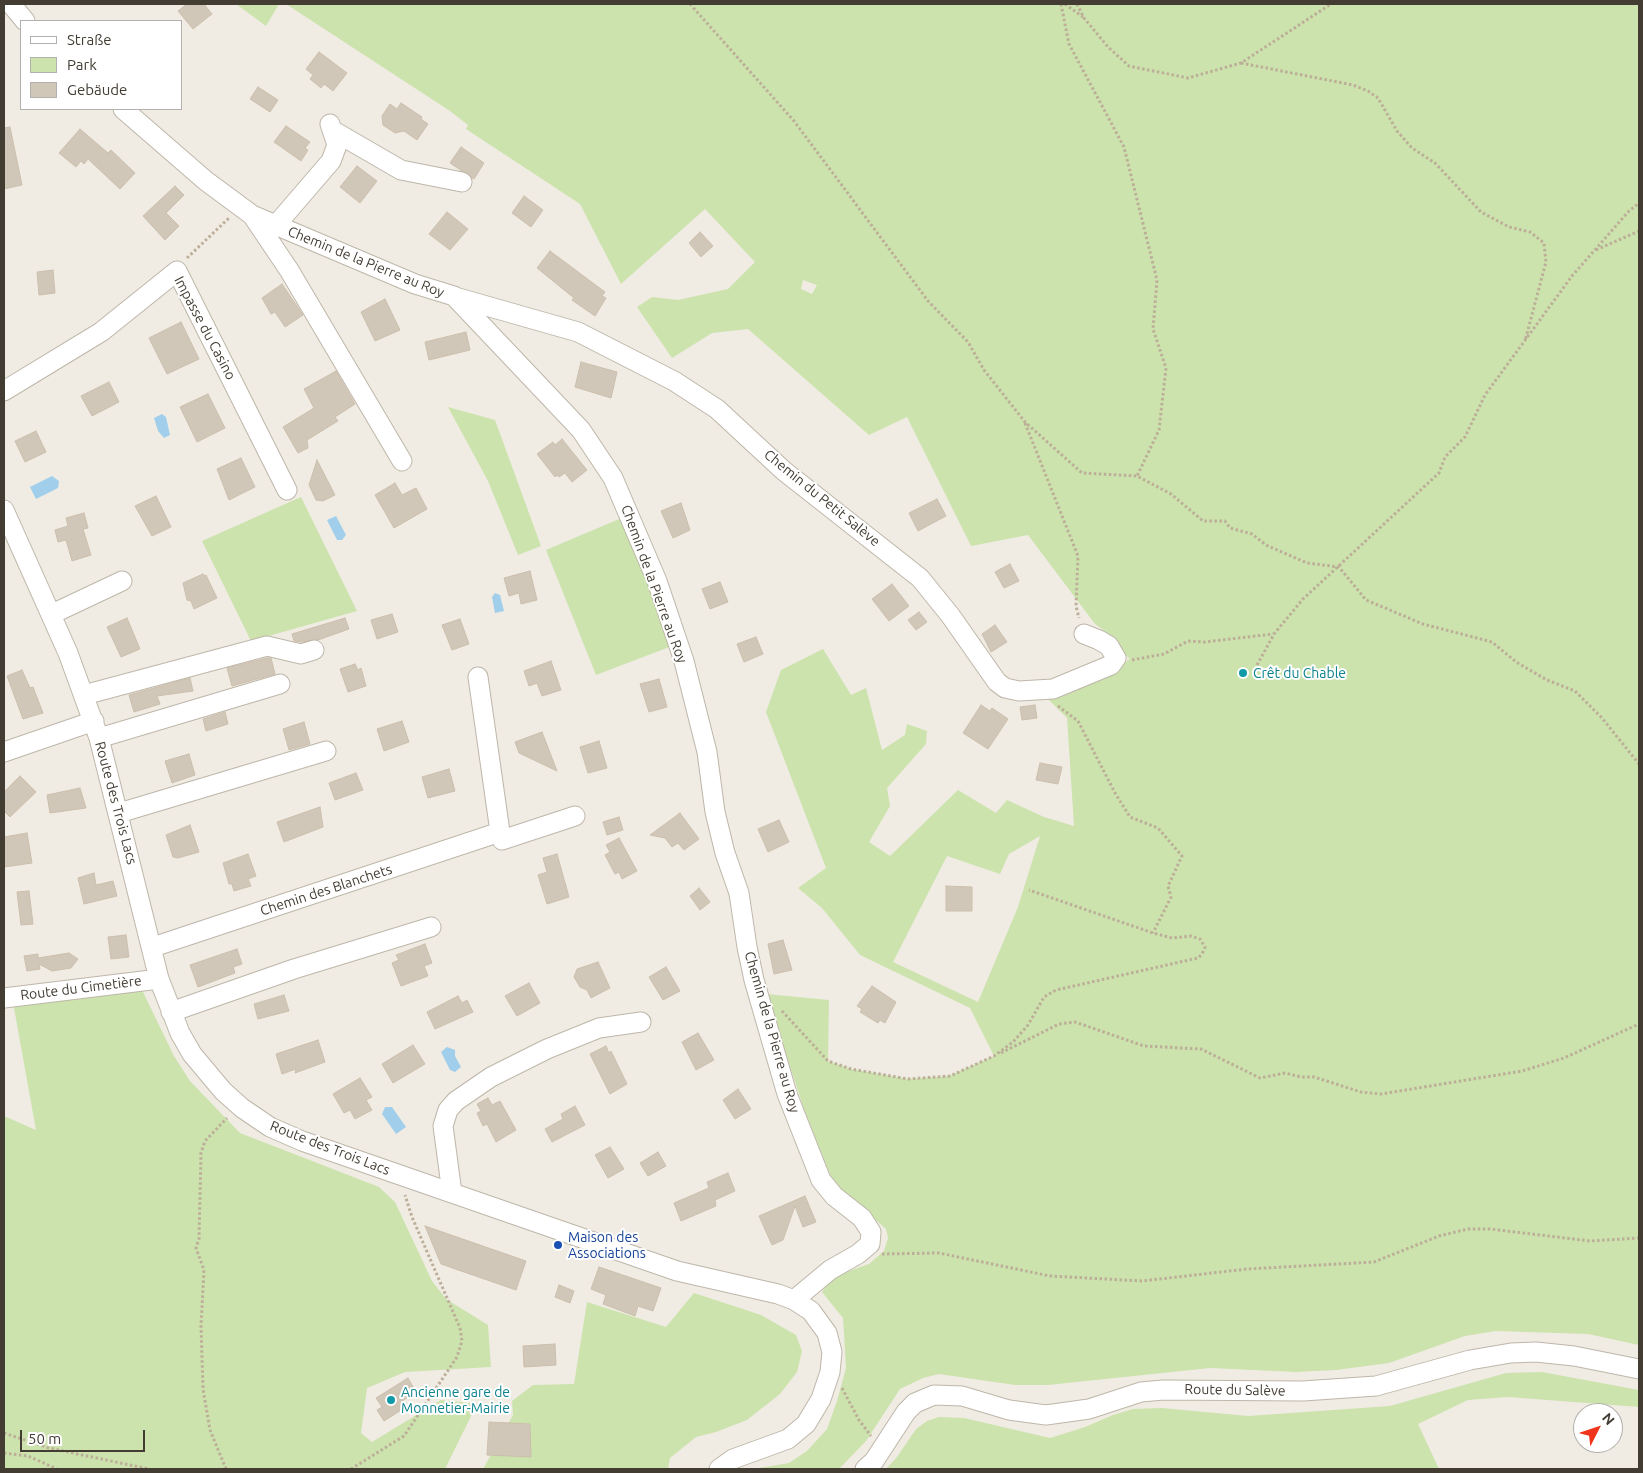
<!DOCTYPE html>
<html>
<head>
<meta charset="utf-8">
<style>
	body { margin:0 }
	#map { position:relative; width:1643px; height:1473px; overflow:hidden; background:#f0ece3; font-family:Ubuntu,sans-serif }
	canvas { display:block }
	.frame { position:absolute; inset:0; border:5px solid #423c33; pointer-events:none }
	.legend { position:absolute; left:20px; top:20px; width:162px; height:90px; box-sizing:border-box; background:#fff; border:1px solid #b3b1ad; margin:0; padding:6px 9px; list-style:none; font-size:15px; color:#423c33 }
	.legend li { display:flex; align-items:center; gap:10px; height:25px }
	.legend b { width:25px; border:1px solid #b3b1ad }
	.north { position:absolute; left:1573px; top:1403px; width:50px; height:50px; box-sizing:border-box; background:#fff; border:1px solid #b3b1ad; border-radius:50%; rotate:49deg; font-size:14px; font-weight:700; line-height:20px; text-align:center; color:#423c33 }
	.north::after { content:''; display:block; margin:auto; width:18px; height:22px; background:#ef341b; clip-path:polygon(50% 0,100% 100%,50% 72%,0 100%) }
	.scale { position:absolute; left:20px; top:1430px; width:125px; height:22px; box-sizing:border-box; border:2px solid #423c33; border-top:0; padding-left:6px; font-size:15px; line-height:18px; white-space:nowrap; color:#423c33; -webkit-text-stroke:4px #fff; paint-order:stroke }
</style>
</head>
<body>
<div id="map">
<canvas width="1643" height="1473"></canvas>
<div class="frame"></div>
<ul class="legend">
<li><b style="height:6px;background:#fff"></b>Straße</li>
<li><b style="height:14px;background:#cce3ad"></b>Park</li>
<li><b style="height:14px;background:#d1c7b9"></b>Gebäude</li>
</ul>
<div class="north">N</div>
<div class="scale">50 m</div>
</div>
<script>
const c = document.querySelector('canvas').getContext('2d');
c.lineJoin = 'round';
function fill(path, color) {
  c.fillStyle = color;
  c.fill(path, 'evenodd');
}
function shape(rows) {
  const path = new Path2D();
  for (const r of rows) {
    path.moveTo(r[0], r[1]);
    for (let i = 2; i < r.length; i += 2) path.lineTo(r[i], r[i + 1]);
  }
  return path;
}
function strokePath(path, color, width, dash) {
  c.strokeStyle = color;
  c.lineWidth = width;
  c.lineCap = dash ? 'butt' : 'round';
  c.setLineDash(dash || []);
  c.stroke(path);
}
function write(font, color, halo, rows, align = 'center') {
  c.font = font + ' Ubuntu,sans-serif';
  c.lineWidth = 4;
  c.setLineDash([]);
  c.textBaseline = 'middle';
  c.strokeStyle = halo;
  c.fillStyle = color;
  for (const [text, x, y, turn = 0] of rows) {
    c.save();
    c.translate(x, y);
    c.rotate((+turn || 0) * Math.PI / 180);
    c.textAlign = isNaN(turn) ? turn : align;
    if (halo) c.strokeText(text, 0, 0);
    c.fillText(text, 0, 0);
    c.restore();
  }
}
const green = shape([
	[236,4,279,4,266,26],
	[286,4,1639,4,1639,1345,1588,1334,1496,1331,1465,1336,1389,1363,1336,1370,1296,1372,1210,1368,1048,1385,1015,1385,939,1374,923,1378,900,1389,866,1441,839,1469,753,1469,789,1463,807,1451,827,1429,837,1401,846,1368,843,1318,822,1292,832,1277,869,1264,884,1251,888,1238,886,1229,833,1182,805,1112,766,994,829,1000,828,1061,851,1069,908,1079,949,1076,994,1056,970,1008,860,955,822,908,798,888,826,868,766,712,781,670,823,649,851,695,866,688,882,750,905,735,907,724,927,731,926,744,887,788,890,806,869,842,890,856,958,790,996,813,1007,800,1044,817,1074,826,1067,718,1048,699,1058,692,1105,674,1130,659,1120,651,1110,635,1095,624,1028,535,971,546,907,417,869,435,748,329,712,333,672,358,637,307,652,297,678,300,728,289,755,262,705,209,621,284,580,204,466,129,468,125,450,111],
	[803,280,817,285,812,294,801,289],
	[1040,836,1018,907,978,1002,893,962,947,856,1000,874,1009,854],
	[448,407,495,420,541,546,518,555,488,481],
	[301,497,357,611,251,641,202,541],
	[624,517,672,646,596,675,546,550],
	[139,989,143,992,174,1056,190,1081,240,1133,379,1187,395,1202,432,1281,446,1299,488,1325,491,1367,405,1372,367,1388,361,1433,372,1442,441,1400,477,1404,445,1469,4,1469,4,1116,36,1130,14,1008,15,1004],
	[694,1293,761,1315,796,1335,802,1351,797,1372,780,1394,747,1420,716,1432,696,1437,670,1458,668,1469,483,1469,513,1415,512,1401,533,1385,574,1384,587,1302,666,1327],
	[1542,1372,1639,1390,1639,1407,1508,1397,1468,1400,1418,1424,1439,1469,886,1469,897,1457,916,1429,927,1421,939,1417,964,1418,1050,1438,1085,1427,1113,1415,1133,1409,1162,1408,1248,1416,1390,1406,1506,1373]
]);
const water = shape([
	[162,414,166,417,170,435,164,438,158,431,154,418],
	[52,476,59,481,58,488,36,499,30,487],
	[336,516,346,535,342,540,337,540,327,520],
	[495,593,500,595,504,611,495,613,492,597],
	[447,1047,455,1050,455,1056,461,1067,455,1072,450,1070,441,1052],
	[385,1107,392,1107,406,1127,396,1134,382,1114]
]);
const building = shape([
	[187,4,204,4,212,14,193,29,178,11,187,4],
	[319,52,347,73,333,91,324,84,321,88,310,79,313,75,306,69,319,52],
	[258,87,278,100,270,112,250,99,258,87],
	[401,103,422,117,421,119,428,124,417,140,404,131,395,133,383,125,382,116,390,104,397,109,401,103],
	[286,126,310,142,305,148,308,150,301,161,274,142,286,126],
	[10,127,22,185,4,189,4,128,10,127],
	[80,129,108,153,111,150,135,173,120,189,88,159,84,164,81,161,76,167,59,153,80,129],
	[461,147,484,163,474,179,450,163,461,147],
	[357,166,377,181,360,203,340,187,357,166],
	[175,186,184,195,166,213,179,226,165,240,143,216,175,186],
	[524,196,543,210,531,227,512,213,524,196],
	[447,212,468,229,450,250,429,234,447,212],
	[700,232,713,246,701,257,689,243,700,232],
	[550,251,605,292,602,296,606,298,595,316,572,300,574,298,537,268,550,251],
	[53,270,55,293,39,295,37,272,53,270],
	[282,284,303,315,285,327,275,312,271,314,262,298,282,284],
	[385,299,400,330,375,341,361,312,385,299],
	[181,322,199,359,167,374,149,338,181,322],
	[466,332,470,350,429,360,425,342,466,332],
	[581,362,617,372,611,398,575,387,581,362],
	[336,371,355,404,335,417,338,421,307,440,308,448,298,453,283,427,314,408,304,389,336,371],
	[109,382,119,402,92,416,81,396,109,382],
	[208,394,225,428,197,442,180,407,208,394],
	[36,431,46,452,25,462,15,441,36,431],
	[562,439,587,470,572,482,565,473,559,477,557,475,555,477,537,454,553,442,555,445,562,439],
	[241,458,255,487,229,500,217,469,241,458],
	[317,460,335,495,323,501,316,500,309,485,317,460],
	[395,483,402,495,416,488,427,509,394,528,375,495,395,483],
	[156,496,171,527,152,536,135,506,156,496],
	[937,499,946,516,918,531,909,513,937,499],
	[681,503,690,530,673,538,661,511,681,503],
	[84,513,88,528,83,529,91,555,72,561,66,540,58,542,55,530,68,526,66,518,84,513],
	[1010,564,1019,581,1004,588,995,572,1010,564],
	[530,571,537,600,521,604,519,593,509,596,504,578,530,571],
	[203,574,204,576,206,575,217,598,194,609,191,601,187,600,183,583,203,574],
	[720,582,728,602,710,609,702,589,720,582],
	[892,584,909,606,889,621,872,599,892,584],
	[919,612,927,622,916,630,908,620,919,612],
	[392,614,398,632,377,639,371,620,392,614],
	[127,618,140,649,121,657,107,627,127,618],
	[345,618,349,629,318,640,301,642,294,641,292,634,345,618],
	[460,619,469,644,452,650,442,625,460,619],
	[995,625,1007,642,991,652,982,634,995,625],
	[756,637,763,654,744,662,737,644,756,637],
	[267,658,271,658,275,674,232,686,227,668,267,658],
	[551,661,561,690,542,696,537,683,529,686,524,671,551,661],
	[355,664,358,670,361,668,366,686,348,692,340,669,355,664],
	[22,670,30,688,33,687,43,713,23,719,7,676,22,670],
	[190,678,193,691,157,696,160,704,134,712,129,695,190,678],
	[659,679,667,707,649,712,640,684,659,679],
	[981,705,990,711,992,708,1008,719,988,749,963,733,981,705],
	[1035,705,1037,718,1022,720,1020,707,1035,705],
	[225,712,228,724,206,731,203,719,225,712],
	[402,721,409,742,384,751,377,729,402,721],
	[304,722,310,744,289,750,283,729,304,722],
	[542,732,557,771,519,753,515,742,542,732],
	[599,741,607,768,588,773,580,747,599,741],
	[189,754,195,775,172,783,165,761,189,754],
	[1040,763,1062,767,1058,784,1036,780,1040,763],
	[449,769,455,791,428,798,422,777,449,769],
	[356,773,363,790,335,800,329,783,356,773],
	[20,776,36,792,10,817,4,811,4,792,20,776],
	[80,788,86,808,50,813,47,795,80,788],
	[320,807,323,827,284,842,277,822,320,807],
	[680,813,699,839,684,850,678,843,672,847,665,838,650,835,680,813],
	[619,817,623,830,607,835,603,822,619,817],
	[779,820,789,842,768,852,758,829,779,820],
	[190,825,199,852,178,858,173,857,166,835,190,825],
	[27,833,32,863,4,867,4,837,27,833],
	[619,838,637,871,622,879,619,872,615,874,605,855,610,852,606,845,619,838],
	[248,854,256,876,248,879,251,886,234,891,232,884,229,884,223,863,248,854],
	[557,854,569,897,547,904,538,875,547,872,543,858,557,854],
	[94,873,96,885,113,881,117,896,84,904,78,878,94,873],
	[946,886,972,887,972,911,946,911,946,886],
	[699,888,710,902,700,910,690,896,699,888],
	[29,891,33,924,21,925,17,892,29,891],
	[126,935,129,957,111,959,108,937,126,935],
	[783,940,792,970,774,974,768,944,783,940],
	[425,944,432,963,424,966,428,976,401,986,392,963,399,960,396,955,425,944],
	[237,949,242,964,233,967,235,973,198,987,190,965,237,949],
	[69,953,78,959,71,968,52,971,39,964,40,969,27,971,24,956,38,954,38,958,69,953],
	[598,962,610,988,591,998,587,990,580,987,574,977,577,969,598,962],
	[666,967,680,991,663,1000,649,977,666,967],
	[529,983,540,1003,517,1016,505,996,529,983],
	[872,986,896,1002,885,1023,880,1020,878,1023,860,1012,862,1009,857,1006,872,986],
	[284,995,289,1011,258,1019,254,1004,284,995],
	[458,996,462,1003,467,1000,473,1012,435,1029,427,1012,458,996],
	[698,1033,714,1060,696,1070,682,1042,698,1033],
	[318,1040,325,1062,295,1073,296,1069,282,1074,276,1054,318,1040],
	[413,1045,425,1064,393,1083,382,1064,413,1045],
	[606,1046,609,1053,611,1051,627,1084,610,1094,590,1054,606,1046],
	[360,1078,372,1097,366,1100,372,1110,355,1119,350,1110,344,1113,333,1094,360,1078],
	[738,1089,751,1109,735,1119,723,1100,738,1089],
	[488,1098,492,1105,500,1101,516,1130,496,1142,487,1124,483,1126,477,1113,481,1111,477,1104,488,1098],
	[575,1106,585,1125,552,1142,545,1129,563,1119,561,1114,575,1106],
	[610,1147,624,1169,608,1178,595,1155,610,1147],
	[658,1152,666,1166,648,1176,640,1163,658,1152],
	[728,1173,735,1191,715,1200,716,1206,681,1221,674,1203,709,1188,707,1182,728,1173],
	[805,1196,816,1222,803,1227,795,1206,783,1240,772,1245,759,1216,805,1196],
	[425,1226,526,1261,516,1290,441,1264,425,1226],
	[599,1267,661,1288,653,1311,638,1306,635,1316,603,1304,606,1295,591,1289,599,1267],
	[559,1285,574,1291,570,1303,555,1297,559,1285],
	[555,1344,556,1365,524,1367,523,1346,555,1344],
	[408,1378,416,1392,402,1401,406,1407,384,1421,377,1410,382,1407,376,1398,408,1378],
	[489,1422,530,1424,531,1457,487,1455,489,1422]
]);
const path = shape([
	[690,4,794,121,928,301,968,342,984,370,1025,422,1082,473,1137,476,1171,494,1203,521,1225,521,1230,528,1252,534,1266,545,1307,563,1339,567,1366,600,1423,624,1492,642,1516,662,1547,680,1575,691,1602,718,1639,764],
	[1061,4,1069,44,1124,147,1157,280,1153,329,1166,368,1159,430,1137,476],
	[1065,4,1083,17],
	[1077,4,1084,18,1108,47,1129,66,1188,78,1241,63,1331,4],
	[1241,63,1353,85,1368,91,1378,98,1397,131,1412,148,1435,163,1481,212,1509,227,1530,232,1544,243,1546,262,1525,341],
	[1596,250,1639,231],
	[187,258,230,217],
	[1025,423,1078,556,1076,606,1079,618],
	[1132,660,1164,654,1188,641,1205,642,1273,634],
	[1257,665,1274,634,1303,599,1439,473,1445,457,1465,437,1485,395,1572,276,1629,211,1639,203],
	[1058,706,1078,721,1115,793,1130,817,1158,828,1182,856,1168,886,1171,897,1153,933],
	[782,1011,828,1061,851,1069,908,1079,950,1076,994,1056,1013,1042,1028,1025,1044,997,1056,990,1198,958,1202,954,1205,947,1200,939,1191,936,1172,938,1153,933,1029,890],
	[1001,1053,1059,1024,1075,1022,1144,1046,1201,1049,1260,1078,1285,1073,1301,1077,1314,1077,1361,1092,1381,1094,1522,1071,1564,1058,1639,1024],
	[882,1254,939,1253,1050,1276,1142,1281,1247,1269,1374,1262,1439,1236,1468,1229,1490,1229,1590,1241,1639,1238],
	[842,1388,859,1420,871,1436],
	[4,1433,49,1448,149,1469],
	[4,1453,28,1456,57,1469],
	[226,1469,210,1430,203,1389,201,1326,204,1270,196,1248,199,1239,201,1153,205,1141,227,1118],
	[351,1469,404,1436,457,1357,462,1341,460,1328,412,1217,405,1195]
]);
const minor = shape([
	[11,4,25,21],
	[123,109,206,181,252,215,415,284,454,296,581,430,613,478,657,581,684,661,707,752,715,812,725,853,739,893,747,947,754,980,787,1094,821,1180,834,1196,862,1218,871,1232,870,1244,858,1254,830,1270,794,1300],
	[332,130,401,170,462,182],
	[252,215,289,270,402,461],
	[276,225,331,161,337,145,330,124],
	[455,297,578,332,674,381,717,409,784,471,920,578,950,615,997,682,1005,688,1019,691,1053,689,1111,665,1116,658,1109,646,1099,640,1084,634],
	[4,391,101,332,177,271,287,490],
	[4,510,68,653,99,738,159,979,180,1033,192,1054,223,1091,242,1108,270,1127,302,1141,677,1271,778,1294,794,1300,811,1311,827,1333,832,1352,830,1372,821,1399,806,1424,788,1439,733,1459,719,1469],
	[52,614,122,581],
	[478,677,500,832],
	[84,695,267,646,301,654,314,650],
	[99,738,280,684],
	[4,752,94,721],
	[119,813,326,751],
	[153,947,500,832,502,840,575,816],
	[4,998,159,979],
	[171,1012,294,969,431,927],
	[452,1193,443,1126,448,1110,456,1101,491,1077,547,1049,599,1028,641,1022],
	[865,1469,874,1461,906,1412,915,1403,934,1395,962,1396,1009,1410,1046,1415,1089,1409,1141,1392,1163,1390,1303,1391,1376,1386,1470,1360,1511,1353,1536,1352,1574,1356,1639,1369]
]);
const markers = [
	[1243,673,5,"#0f9aa8"],
	[558,1245,5,"#1a4fb4"],
	[391,1400,5,"#0f9aa8"]
];
const streetNames = [
	["Chemin de la Pierre au Roy",366,262,22],
	["Impasse du Casino",205,328,62],
	["Chemin du Petit Salève",822,498,39],
	["Chemin de la Pierre au Roy",654,584,70],
	["Route des Trois Lacs",116,803,75],
	["Chemin des Blanchets",326,890,-18],
	["Route du Cimetière",81,988,-7],
	["Chemin de la Pierre au Roy",772,1032,74],
	["Route des Trois Lacs",330,1148,21],
	["Route du Salève",1235,1390,1]
];
const cultureNames = [
	["Crêt du Chable",1253,673],
	["Ancienne gare de",401,1392],
	["Monnetier-Mairie",401,1408]
];
const transitNames = [
	["Maison des",568,1237],
	["Associations",568,1253]
];
fill(green, '#cce3ad');
fill(water, '#a1cfeb');
fill(building, '#d1c7b9');
strokePath(building, '#ccbeac', 1);
strokePath(minor, '#beb6a9', 21);
strokePath(path, '#bcae98', 3, [2.5, 2.5]);
strokePath(minor, '#fff', 19);
for (const [x, y, r, color] of markers) {
  const dot = new Path2D();
  dot.arc(x, y, r, 0, 2 * Math.PI);
  c.fillStyle = color;
  c.fill(dot);
  strokePath(dot, '#fff', 2);
}
write('14px', '#423c33', '#fff', streetNames);
write('14px', '#0d838f', '#fff', cultureNames, 'left');
write('14px', '#164399', '#fff', transitNames, 'left');
</script>
</body>
</html>
